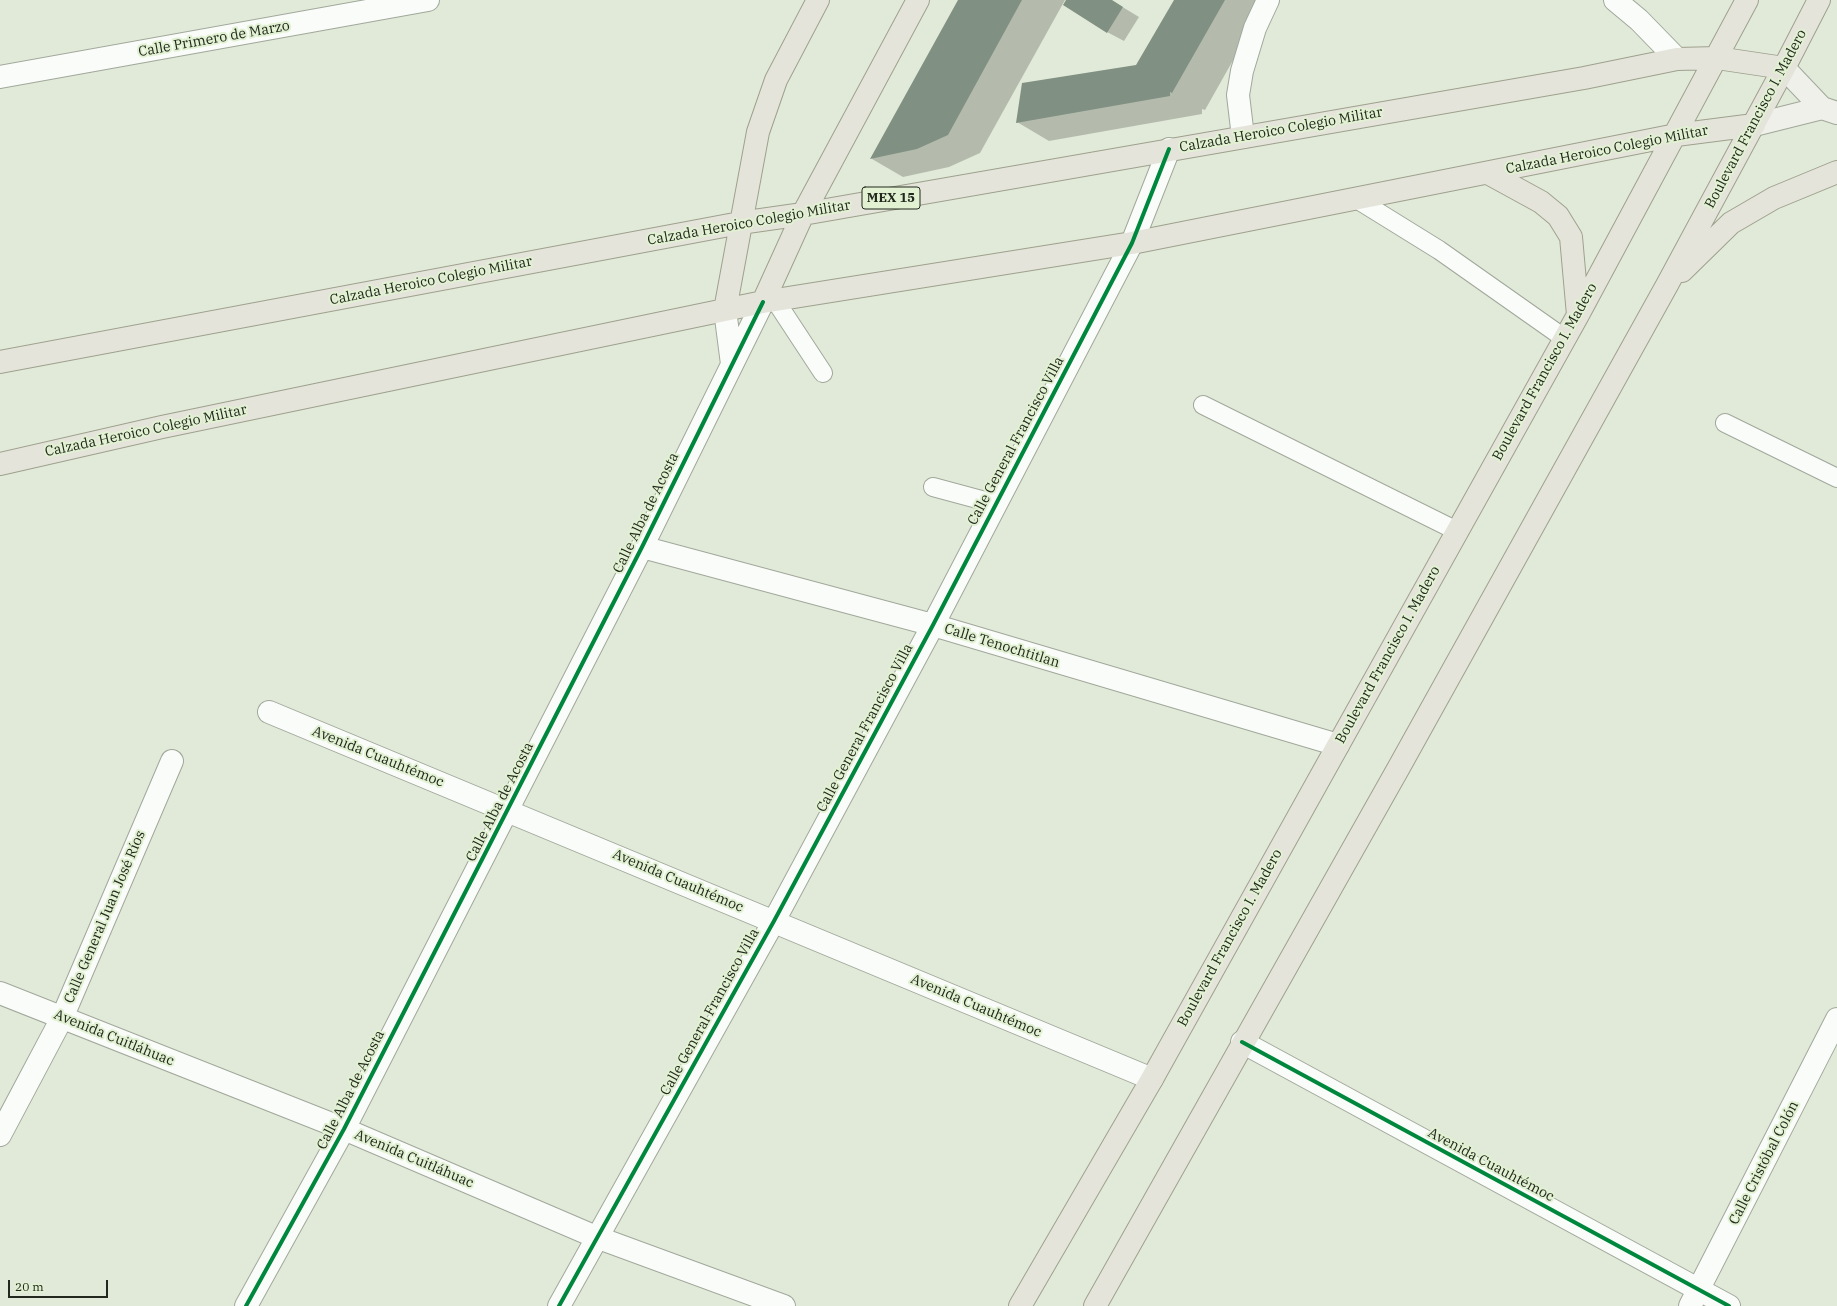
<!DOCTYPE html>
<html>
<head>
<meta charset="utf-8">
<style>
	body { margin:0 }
	#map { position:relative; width:1837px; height:1306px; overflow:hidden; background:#e1ead9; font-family:"IBM Plex Serif",serif }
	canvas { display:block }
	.scale { position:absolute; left:8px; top:1280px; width:100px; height:18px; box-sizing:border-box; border:2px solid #22281d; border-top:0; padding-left:5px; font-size:12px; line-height:14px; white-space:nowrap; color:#22281d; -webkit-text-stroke:3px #e1f1d2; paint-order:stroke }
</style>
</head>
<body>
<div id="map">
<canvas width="1837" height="1306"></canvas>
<div class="scale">20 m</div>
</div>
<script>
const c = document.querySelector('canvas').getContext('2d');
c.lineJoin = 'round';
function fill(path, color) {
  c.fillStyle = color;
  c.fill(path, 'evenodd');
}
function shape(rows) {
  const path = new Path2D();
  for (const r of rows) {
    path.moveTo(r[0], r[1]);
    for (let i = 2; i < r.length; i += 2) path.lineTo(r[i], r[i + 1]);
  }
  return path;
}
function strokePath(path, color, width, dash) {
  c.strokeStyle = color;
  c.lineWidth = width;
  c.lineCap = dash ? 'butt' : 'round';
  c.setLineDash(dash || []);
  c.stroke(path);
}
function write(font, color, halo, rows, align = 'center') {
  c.font = font + ' "IBM Plex Serif",serif';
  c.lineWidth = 4;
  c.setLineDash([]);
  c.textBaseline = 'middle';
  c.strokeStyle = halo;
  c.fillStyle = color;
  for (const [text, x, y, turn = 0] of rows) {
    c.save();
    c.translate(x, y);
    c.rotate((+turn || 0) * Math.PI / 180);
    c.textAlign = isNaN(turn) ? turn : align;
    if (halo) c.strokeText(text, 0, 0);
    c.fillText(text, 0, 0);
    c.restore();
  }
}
const shadow = shape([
	[959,0,1065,0,980,153,949,167,903,177,872,159],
	[1068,0,1111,0,1139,17,1124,41,1107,32],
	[1175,0,1267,0,1205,110,1202,109,1202,114,1049,141,1017,122,1137,66]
]);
const building = shape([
	[958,0,1022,0,948,135,917,149,870,159],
	[1066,0,1112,0,1123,7,1107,33,1063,5],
	[1174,0,1225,0,1172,93,1170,92,1170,96,1016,123,1022,83,1136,65]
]);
const service = shape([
	[1355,198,1439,250,1564,338],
	[775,300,823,373],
	[1203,405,1457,531],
	[1725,423,1837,478],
	[933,487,996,504]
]);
const minor = shape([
	[1615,0,1639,20,1677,59],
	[0,77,428,0],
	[1243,137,1238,95,1242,71,1255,28,1268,0],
	[725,310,732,364],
	[642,547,933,625,1338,745],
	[269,712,1152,1079],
	[0,993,344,1129,596,1237,784,1306],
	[1242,1042,1729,1306],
	[0,1135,62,1018,172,761],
	[246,1306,344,1129,642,547,763,302],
	[559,1306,774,921,933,625,1132,243,1169,149],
	[1690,1306,1837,1019]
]);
const secondary = shape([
	[1784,68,1822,108,1837,113],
	[1754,125,1822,108]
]);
const primary = shape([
	[1488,173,1541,202,1558,216,1571,237,1578,315],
	[1682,271,1731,223,1774,198,1837,172],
	[763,302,803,214,918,0],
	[725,310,758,132,776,80,818,0],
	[0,362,740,223,803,214,1584,78,1677,59,1717,58,1784,68],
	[0,464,162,427,763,302,1132,243,1676,135,1754,125],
	[1020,1306,1152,1079,1578,315,1747,0],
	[1095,1306,1398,769,1667,285,1784,68,1819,0]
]);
const cycleway = shape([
	[1242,1042,1729,1306],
	[246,1306,344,1129,642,547,763,302],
	[559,1306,774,921,933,625,1132,243,1169,149]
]);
const shields = [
	[891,198,58]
];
const shieldNames = [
	["MEX 15",891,198]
];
const streetNames = [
	["Calle Primero de Marzo",214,39,-10],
	["Boulevard Francisco I. Madero",1756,119,-62],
	["Calzada Heroico Colegio Militar",1281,130,-10],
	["Calzada Heroico Colegio Militar",1607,150,-11],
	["Calzada Heroico Colegio Militar",749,223,-10],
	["Calzada Heroico Colegio Militar",431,281,-11],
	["Boulevard Francisco I. Madero",1545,372,-61],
	["Calzada Heroico Colegio Militar",146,431,-12],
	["Calle General Francisco Villa",1016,441,-62],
	["Calle Alba de Acosta",646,513,-64],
	["Calle Tenochtitlan",1002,646,17],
	["Boulevard Francisco I. Madero",1388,655,-61],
	["Calle General Francisco Villa",865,728,-62],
	["Avenida Cuauhtémoc",378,757,22],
	["Calle Alba de Acosta",500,802,-63],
	["Avenida Cuauhtémoc",678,881,23],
	["Calle General Juan José Ríos",105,917,-67],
	["Boulevard Francisco I. Madero",1230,938,-61],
	["Avenida Cuauhtémoc",976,1006,23],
	["Calle General Francisco Villa",710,1012,-61],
	["Avenida Cuitláhuac",114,1038,22],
	["Calle Alba de Acosta",351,1090,-63],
	["Avenida Cuitláhuac",414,1159,23],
	["Calle Cristóbal Colón",1764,1163,-63],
	["Avenida Cuauhtémoc",1491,1165,28]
];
fill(shadow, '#0003');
fill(building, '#809082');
strokePath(service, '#a1a89b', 20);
strokePath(minor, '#a1a89b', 24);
strokePath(secondary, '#a1a89b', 24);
strokePath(primary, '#9ea18c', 24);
strokePath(service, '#fafcf9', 18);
strokePath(minor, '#fafcf9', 22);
strokePath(secondary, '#eff0ea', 22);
strokePath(primary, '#e4e4db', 22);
strokePath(cycleway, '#00873e', 4);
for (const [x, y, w] of shields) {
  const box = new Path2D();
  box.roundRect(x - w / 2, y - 11, w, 22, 3);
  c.fillStyle = '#e1f1d2';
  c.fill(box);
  strokePath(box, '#22281d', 1);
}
write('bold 13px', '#22281d', null, shieldNames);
write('14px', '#22281d', '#e1f1d2', streetNames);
</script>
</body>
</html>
